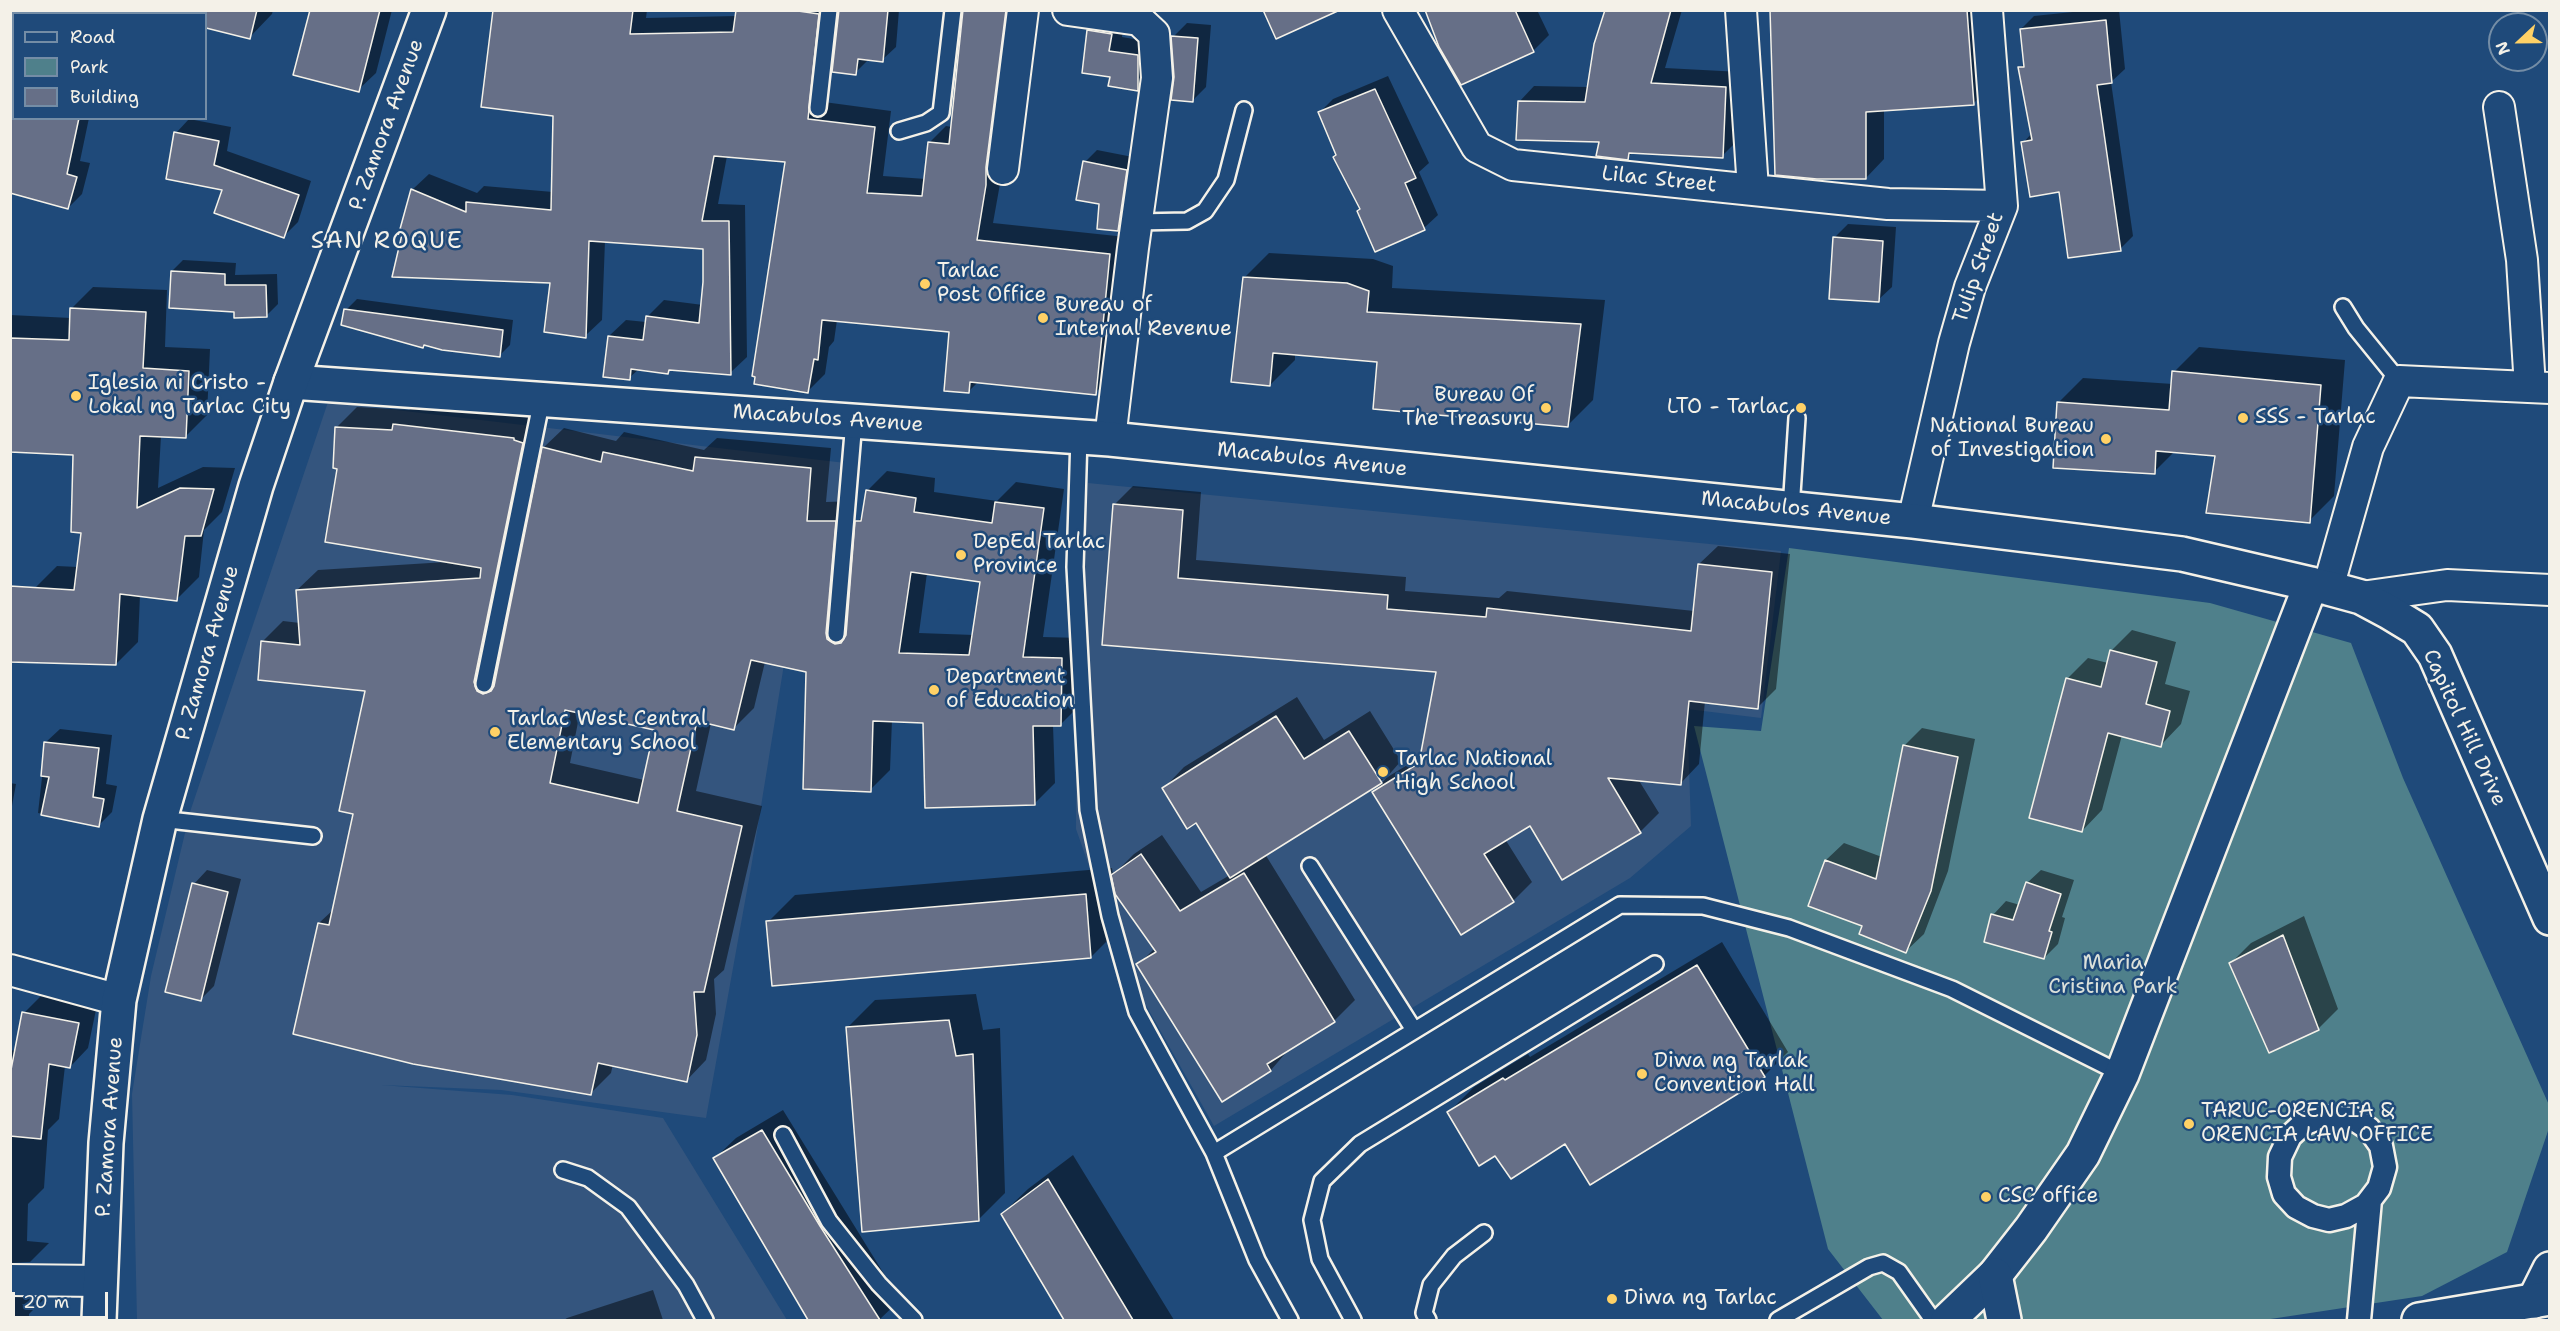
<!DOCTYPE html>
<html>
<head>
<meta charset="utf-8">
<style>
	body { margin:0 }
	#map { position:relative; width:2560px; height:1331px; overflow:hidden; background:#1f4a7a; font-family:"Shantell Sans",sans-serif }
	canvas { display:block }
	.frame { position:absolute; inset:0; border:12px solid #f4f1e8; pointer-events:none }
	.legend { position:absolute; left:12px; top:12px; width:195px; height:108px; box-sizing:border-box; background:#1f4a7a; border:2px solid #748da6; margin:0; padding:8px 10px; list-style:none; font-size:18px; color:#f4f1e8 }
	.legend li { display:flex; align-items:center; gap:12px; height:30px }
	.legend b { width:30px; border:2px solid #748da6 }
	.north { position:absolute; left:2488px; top:12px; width:60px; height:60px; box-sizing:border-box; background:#1f4a7a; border:2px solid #748da6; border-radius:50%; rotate:248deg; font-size:16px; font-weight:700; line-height:24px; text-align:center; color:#f4f1e8 }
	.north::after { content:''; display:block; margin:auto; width:21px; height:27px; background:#ffd166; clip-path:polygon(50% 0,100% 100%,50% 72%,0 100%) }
	.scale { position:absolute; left:12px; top:1292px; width:96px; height:27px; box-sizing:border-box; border:3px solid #f4f1e8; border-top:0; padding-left:8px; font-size:18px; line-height:21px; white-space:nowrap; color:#f4f1e8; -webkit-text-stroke:4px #1f4a7a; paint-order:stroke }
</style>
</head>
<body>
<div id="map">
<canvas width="2560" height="1331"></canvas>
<div class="frame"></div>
<ul class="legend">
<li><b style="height:8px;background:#1f4a7a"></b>Road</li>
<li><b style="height:16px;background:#4f808b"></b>Park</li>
<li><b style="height:16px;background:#666f87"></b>Building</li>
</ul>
<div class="north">N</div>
<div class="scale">20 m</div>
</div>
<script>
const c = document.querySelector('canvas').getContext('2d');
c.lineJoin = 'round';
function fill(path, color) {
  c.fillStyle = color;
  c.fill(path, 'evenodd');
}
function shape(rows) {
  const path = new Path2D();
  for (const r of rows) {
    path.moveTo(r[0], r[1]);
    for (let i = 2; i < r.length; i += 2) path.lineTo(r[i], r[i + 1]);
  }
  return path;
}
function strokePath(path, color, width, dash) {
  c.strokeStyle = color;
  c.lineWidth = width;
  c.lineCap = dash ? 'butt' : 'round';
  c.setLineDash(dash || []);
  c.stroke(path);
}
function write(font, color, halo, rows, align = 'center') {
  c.font = font + ' "Shantell Sans",sans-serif';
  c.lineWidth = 5;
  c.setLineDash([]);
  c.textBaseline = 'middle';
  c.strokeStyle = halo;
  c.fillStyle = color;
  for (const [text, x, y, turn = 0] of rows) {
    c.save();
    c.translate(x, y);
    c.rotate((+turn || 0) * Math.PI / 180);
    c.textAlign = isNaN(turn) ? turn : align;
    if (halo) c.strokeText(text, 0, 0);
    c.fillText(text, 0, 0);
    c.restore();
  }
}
const built = shape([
	[328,402,854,464,825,620,786,652,751,868,706,1118,501,1090,381,1085,512,1095,663,1118,787,1320,137,1320,132,1094,151,976,190,812],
	[1088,483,1781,551,1761,718,1687,709,1691,826,1630,878,1214,1126,1125,968,1076,829,1077,603]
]);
const green = shape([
	[1789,548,2210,603,2351,643,2403,778,2549,1105,2549,1128,2507,1252,2422,1296,2264,1320,1883,1320,1828,1249,1694,726,1761,731]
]);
const shadow = shape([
	[142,10,273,10,272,14,249,38,206,26,206,14,154,14],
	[311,10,392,10,376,73,358,90],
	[510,10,647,10,646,18,737,16,737,10,833,10,824,102,891,111,883,176,926,179,929,143,946,126,952,127,964,10,1020,10,1003,167,993,223,1126,237,1112,376,1095,393,979,381,968,392,951,331,837,320,834,341,829,347,825,374,808,391,786,161,727,156,718,204,745,205,747,357,730,373,671,369,668,372,639,369,629,378,609,336,626,320,646,322,647,317,664,300,703,305,705,248,605,241,602,320,585,336,551,282,412,190,429,174,477,193,484,186,553,192,555,115],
	[840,10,899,10,896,47,882,60,869,59,855,73],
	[1426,10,1537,10,1549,35,1533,51],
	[1598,10,1682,10,1665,68,1741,72,1737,141,1722,156,1634,151,1627,158,1600,140,1519,102,1534,86,1589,87,1606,13],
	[1771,10,1986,10,1991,85,1973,104,1884,110,1884,159,1866,178],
	[2092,10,2119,10,2125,69,2111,82,2133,236,2120,249,2060,190,2023,143,2032,133,2020,68,2025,63,2021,29,2034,16],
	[1102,17,1125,20,1122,37,1151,42,1151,75,1137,89,1112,75,1089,31],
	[1187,23,1211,25,1206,87,1192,101,1176,77,1173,37],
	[10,27,14,28,14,118,89,118,80,161,90,163,82,194,68,208,10,191],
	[1388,76,1429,163,1419,172,1438,215,1424,228,1376,250,1362,208,1320,112,1333,99],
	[189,119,231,127,227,151,311,181,298,222,284,236,224,189,176,133],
	[1097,150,1138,158,1130,217,1117,229,1101,203,1085,162],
	[1848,224,1896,227,1892,287,1878,300,1834,238],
	[1269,253,1373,259,1393,266,1392,288,1605,300,1593,400,1568,425,1379,360,1295,354,1295,360,1270,385,1244,278],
	[183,260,236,263,235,275,277,274,278,304,267,315,235,310,172,271],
	[93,287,167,290,165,347,210,349,207,415,185,437,161,436,158,488,203,467,235,468,222,512,204,530,199,577,177,599,140,595,138,642,116,664,35,588,57,566,78,567,82,531,75,453,10,450,10,315,71,318,71,309],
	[357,299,513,320,510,345,499,356,346,310],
	[2199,347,2345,360,2334,496,2309,521,2216,455,2175,451,2154,472,2058,403,2083,378,2173,384,2174,372],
	[415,405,534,418,494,661,498,673,543,448,564,428,616,441,624,432,704,450,717,438,831,448,826,502,855,501,846,612,848,620,857,522,864,515,867,491,887,471,935,478,934,492,997,501,1016,482,1064,489,1043,637,1082,638,1080,705,1060,725,1053,725,1055,783,1034,804,924,721,892,720,890,770,870,790,807,670,765,662,754,708,734,728,711,723,696,791,762,806,724,970,714,979,716,1014,706,1060,686,1081,613,1064,611,1073,590,1094,319,923,334,909,355,813,367,689,262,642,283,621,300,623,297,590,318,570,446,562,339,467,336,428,357,407,409,410],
	[927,573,982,581,974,635,919,633],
	[580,712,655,729,644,780,570,763],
	[1133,486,1201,492,1196,560,1406,577,1405,591,1499,598,1507,591,1694,611,1699,564,1718,546,1790,554,1776,689,1758,707,1705,701,1699,764,1681,783,1638,779,1659,813,1640,832,1563,878,1531,824,1505,839,1532,882,1513,901,1374,792,1387,777,1265,854,1355,1000,1334,1021,1290,1048,1271,1070,1222,1100,1138,965,1155,948,1114,889,1118,930,1091,957,768,922,795,895,1112,868,1113,875,1134,854,1162,835,1201,892,1230,875,1196,821,1164,788,1184,767,1297,697,1324,740,1370,711,1401,761,1386,778,1422,756,1438,670,1104,644,1114,505],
	[2132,630,2176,642,2165,684,2190,691,2181,724,2161,745,2122,735,2102,810,2082,831,2031,817,2068,678,2088,658,2108,663,2111,651],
	[1922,728,1975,739,1948,871,1924,934,1906,951,1864,925,1810,905,1826,860,1844,843,1882,857,1904,746],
	[60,729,112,735,106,784,117,786,112,812,98,826,38,813,46,742],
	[10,783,16,784,10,817],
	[207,870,241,879,214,986,201,999,194,884],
	[2041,870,2074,880,2062,917,2065,918,2058,944,2044,958,1993,915,2006,901,2020,905,2027,883],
	[2304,916,2338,1009,2318,1029,2230,964,2251,943],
	[1722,942,1788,1052,1764,1076,1565,1142,1449,1112,1474,1087,1528,1054,1530,1057],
	[976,994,983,1030,1000,1028,1005,1193,978,1220,848,1027,875,1000],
	[42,995,97,1005,88,1048,70,1067,65,1066,59,1119,48,1130,44,1188,28,1204,27,1241,49,1243,30,1262,12,1263,13,1270,46,1279,45,1298,29,1314,29,1320,10,1320,10,1050,17,1051,24,1013],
	[783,1110,900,1300,879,1320,810,1320,715,1158,736,1138],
	[1073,1155,1174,1320,1066,1320,1002,1214,1028,1189],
	[653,1290,663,1320,564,1320,567,1318]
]);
const building = shape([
	[174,10,257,10,250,39,206,28,206,14,174,14,174,10],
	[310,10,380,10,359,92,293,75,310,10],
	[493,10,633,10,630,34,733,32,736,10,791,10,819,14,808,119,875,127,867,193,922,196,928,142,949,144,963,10,1006,10,986,167,986,185,977,240,1110,254,1096,395,970,382,969,393,944,391,949,332,822,320,818,360,814,359,808,393,754,384,755,377,752,376,785,162,714,156,702,221,729,221,731,375,669,370,668,374,631,369,630,380,603,377,608,336,643,340,646,316,699,323,703,282,703,249,589,241,586,338,544,332,550,283,392,277,403,230,400,229,411,189,466,212,466,202,551,210,553,116,481,107,493,10],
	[839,10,888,10,883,62,858,59,856,75,832,72,839,10],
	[1263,10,1340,10,1276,39,1263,10],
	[1425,10,1515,10,1534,52,1461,85,1439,47,1425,10],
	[1605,10,1671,10,1651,83,1726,87,1723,158,1629,153,1628,160,1596,156,1599,142,1516,140,1518,101,1585,102,1594,44,1605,10],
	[1770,10,1967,10,1974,105,1866,112,1866,179,1817,179,1775,175,1770,10],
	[2106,20,2112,83,2097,85,2121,251,2068,258,2059,192,2030,197,2021,142,2032,140,2018,67,2024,67,2020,29,2106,20],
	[1087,30,1112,34,1109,51,1138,55,1138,91,1108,86,1110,77,1082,73,1087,30],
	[1171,36,1198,38,1193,102,1171,100,1174,77,1171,36],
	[1375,89,1416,178,1405,183,1425,230,1375,252,1357,211,1360,209,1333,157,1336,155,1318,112,1375,89],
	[10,118,79,118,67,174,77,177,68,209,10,193,10,118],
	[174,132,219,141,214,165,299,195,284,238,214,213,222,190,166,179,174,132],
	[1083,161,1127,170,1118,231,1097,229,1099,204,1076,200,1083,161],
	[1833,237,1883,241,1879,302,1829,299,1833,237],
	[171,271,225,274,225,285,266,285,267,317,234,318,234,312,169,308,171,271],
	[1243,277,1347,283,1369,291,1367,312,1581,324,1568,427,1373,409,1377,362,1273,353,1270,386,1231,382,1243,277],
	[70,308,146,312,143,368,189,371,186,438,140,436,137,508,180,488,214,489,201,536,185,536,177,601,120,594,116,665,10,662,10,586,74,590,81,533,71,532,73,455,10,452,10,338,69,340,70,308],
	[344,309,503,330,500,357,442,350,424,345,423,348,341,325,344,309],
	[2172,371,2321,385,2310,523,2206,513,2215,456,2156,451,2155,474,2053,468,2057,402,2169,410,2172,371],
	[393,424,514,438,514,440,523,443,474,682,477,691,483,694,491,691,494,686,542,447,601,462,603,452,693,471,695,457,811,468,807,521,836,521,826,633,827,639,835,644,841,643,846,635,855,521,861,521,866,490,916,498,914,512,992,523,995,502,1044,508,1023,657,1062,658,1061,726,1033,726,1035,805,925,808,923,723,873,721,871,792,803,789,806,672,751,660,734,730,697,721,677,811,742,826,704,992,694,992,697,1035,687,1082,598,1063,591,1095,413,1064,293,1034,318,923,329,925,353,814,339,811,365,691,258,680,261,641,300,645,296,590,480,578,481,568,325,542,337,469,333,468,335,427,392,430,393,424],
	[911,572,980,582,969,655,899,653,911,572],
	[565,710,654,730,638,803,550,783,565,710],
	[1113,504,1183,510,1178,578,1388,595,1387,609,1486,617,1487,608,1691,631,1698,564,1772,572,1758,709,1689,701,1681,785,1608,778,1641,833,1562,880,1530,826,1484,854,1514,902,1461,935,1372,792,1419,763,1436,672,1102,645,1113,504],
	[2110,650,2157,662,2146,704,2170,711,2161,747,2108,733,2082,832,2029,818,2066,678,2101,687,2110,650],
	[1276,716,1304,759,1349,731,1382,783,1230,878,1196,823,1187,829,1162,788,1276,716],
	[44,742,99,748,93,797,104,799,99,827,41,815,49,777,41,776,44,742],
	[1903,745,1958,757,1931,891,1906,953,1859,934,1862,926,1808,906,1825,860,1876,879,1903,745],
	[1141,854,1180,911,1244,873,1335,1022,1267,1064,1271,1071,1222,1102,1136,964,1156,952,1115,894,1111,875,1141,854],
	[2026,882,2061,894,2049,931,2052,932,2044,959,1984,942,1991,914,2013,920,2026,882],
	[192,883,228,892,201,1001,165,992,192,883],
	[1086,894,1091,958,772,986,766,921,1086,894],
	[2283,935,2319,1030,2269,1053,2229,963,2283,935],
	[1697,965,1765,1077,1590,1185,1565,1144,1511,1179,1495,1156,1479,1166,1447,1112,1503,1078,1505,1080,1697,965],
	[22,1012,79,1023,70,1068,49,1064,41,1139,10,1136,10,1075,22,1012],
	[949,1020,956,1056,973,1054,979,1221,862,1232,846,1027,949,1020],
	[762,1130,820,1226,880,1320,808,1320,713,1158,762,1130],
	[1048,1179,1133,1320,1064,1320,1001,1214,1048,1179]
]);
const service = shape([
	[818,108,829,10],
	[899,131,926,123,941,113,953,10],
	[1137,222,1187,221,1205,211,1226,180,1244,110],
	[2343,307,2356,328,2399,381],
	[1079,437,1075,567,1088,810,1110,916,1137,1012,1214,1153,1257,1260,1290,1320],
	[1791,509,1797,418],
	[836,634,854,421],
	[484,684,542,399],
	[160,819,313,836],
	[1310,866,1414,1030],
	[783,1135,829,1221,879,1284,914,1320],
	[1214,1153,1620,905,1703,906,1789,928,1952,989,2122,1074],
	[563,1170,588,1178,628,1207,686,1285,705,1320],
	[1353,1320,1320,1259,1312,1220,1322,1181,1360,1144,1655,964],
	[1428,1320,1424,1313,1431,1285,1454,1256,1484,1233],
	[1778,1320,1869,1267,1883,1263,1899,1272,1933,1320]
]);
const pedestrian = shape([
	[2321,1117,2354,1119,2369,1129,2381,1146,2385,1167,2379,1188,2366,1205,2346,1216,2329,1220,2313,1216,2296,1207,2284,1194,2279,1177,2280,1157,2290,1136,2303,1124,2321,1117],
	[2359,1320,2370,1200]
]);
const minor = shape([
	[1068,10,1139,20,1154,34,1157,78,1133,248,1110,439],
	[1398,10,1477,147,1513,165,1888,204,2002,206],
	[1741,10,1753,189],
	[2499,107,2522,260,2530,387],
	[1003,169,1023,10],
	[1913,521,1954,343,1970,287,2002,206,1987,10],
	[2328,588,2368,447,2399,381,2550,388],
	[2361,597,2447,585,2550,590],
	[10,970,119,1000],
	[10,1280,101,1281]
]);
const tertiary = shape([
	[291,382,1110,439,1913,521,2182,554,2328,588,2361,597,2389,612,2417,629,2435,655,2550,918],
	[2534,1301,2550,1269],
	[1948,1320,1995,1275,2031,1229,2083,1154,2122,1074,2311,584]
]);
const trunk = shape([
	[1995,1275,2004,1320],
	[99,1320,106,1143,119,1000,160,819,256,486,291,382,429,10],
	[2419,1320,2550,1298]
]);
const markers = [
	[925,284,6,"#ffd166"],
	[1043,318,6,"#ffd166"],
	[76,396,6,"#ffd166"],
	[1546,408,6,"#ffd166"],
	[1801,408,6,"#ffd166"],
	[2243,418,6,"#ffd166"],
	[2106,439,6,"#ffd166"],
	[961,555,6,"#ffd166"],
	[934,690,6,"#ffd166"],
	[495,732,6,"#ffd166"],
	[1383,772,6,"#ffd166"],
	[1642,1074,6,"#ffd166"],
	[2189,1124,6,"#ffd166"],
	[1986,1197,6,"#ffd166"],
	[1612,1299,6,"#ffd166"]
];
const streetNames = [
	["P. Zamora Avenue",387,125,-70],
	["Lilac Street",1659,180,6],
	["Tulip Street",1979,268,-71],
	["Macabulos Avenue",828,419,4],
	["Macabulos Avenue",1312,460,6],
	["Macabulos Avenue",1796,509,6],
	["P. Zamora Avenue",208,653,-74],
	["Capitol Hill Drive",2464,728,65],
	["P. Zamora Avenue",110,1127,-86]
];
const poiNames = [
	["Tarlac",937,272],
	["Post Office",937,296],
	["Bureau of",1055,306],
	["Internal Revenue",1055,330],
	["Iglesia ni Cristo -",88,384],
	["Lokal ng Tarlac City",88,408],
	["Bureau Of",1534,396,"right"],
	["The Treasury",1534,420,"right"],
	["LTO - Tarlac",1789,408,"right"],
	["SSS - Tarlac",2255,418],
	["National Bureau",2094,427,"right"],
	["of Investigation",2094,451,"right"],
	["DepEd Tarlac",973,543],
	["Province",973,567],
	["Department",946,678],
	["of Education",946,702],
	["Tarlac West Central",507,720],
	["Elementary School",507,744],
	["Tarlac National",1395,760],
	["High School",1395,784],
	["Diwa ng Tarlak",1654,1062],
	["Convention Hall",1654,1086],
	["TARUC-ORENCIA &",2201,1112],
	["ORENCIA LAW OFFICE",2201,1136],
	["CSC office",1998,1197],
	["Diwa ng Tarlac",1624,1299]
];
const parkNames = [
	["Maria",2113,964],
	["Cristina Park",2113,988]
];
const quarterNames = [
	["SAN ROQUE",387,242]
];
fill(built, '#34557e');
fill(green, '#4f808b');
fill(shadow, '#0007');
fill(building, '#666f87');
strokePath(building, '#f4f1e8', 1.5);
strokePath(service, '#f4f1e8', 20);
strokePath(pedestrian, '#f4f1e8', 27);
strokePath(minor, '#f4f1e8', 34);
strokePath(tertiary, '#f4f1e8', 38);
strokePath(trunk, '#f4f1e8', 38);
strokePath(service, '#1f4a7a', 15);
strokePath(pedestrian, '#1f4a7a', 22);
strokePath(minor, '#1f4a7a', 30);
strokePath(tertiary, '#1f4a7a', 33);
strokePath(trunk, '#1f4a7a', 33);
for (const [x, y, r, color] of markers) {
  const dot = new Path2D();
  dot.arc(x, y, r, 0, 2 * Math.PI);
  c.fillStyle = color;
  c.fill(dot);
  strokePath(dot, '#1f4a7a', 2);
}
write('21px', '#f4f1e8', '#1f4a7a', streetNames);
write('21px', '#f4f1e8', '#1f4a7a', poiNames, 'left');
write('21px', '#dbe0da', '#1f4a7a', parkNames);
c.letterSpacing = '1.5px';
write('24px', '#f4f1e8', '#1f4a7a', quarterNames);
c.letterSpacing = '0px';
</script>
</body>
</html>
